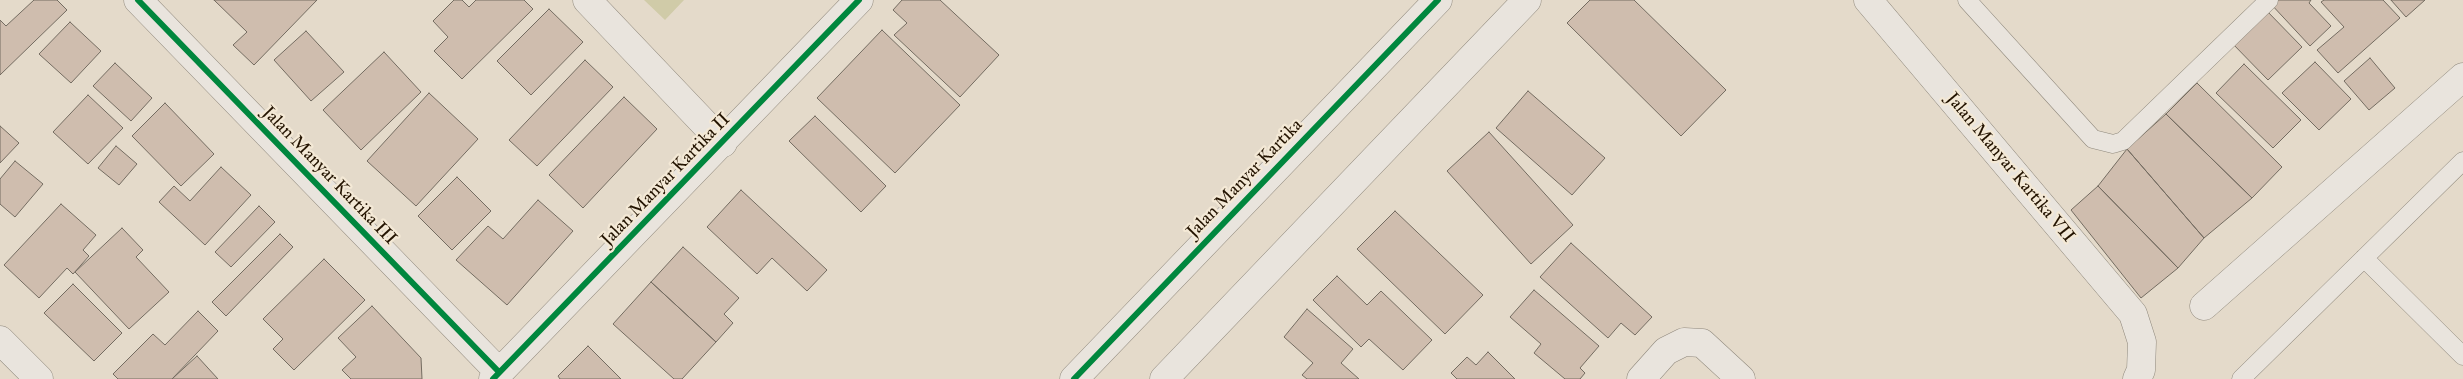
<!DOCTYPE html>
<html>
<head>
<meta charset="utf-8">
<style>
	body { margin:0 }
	canvas { display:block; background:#e4daca }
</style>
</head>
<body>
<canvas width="2463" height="379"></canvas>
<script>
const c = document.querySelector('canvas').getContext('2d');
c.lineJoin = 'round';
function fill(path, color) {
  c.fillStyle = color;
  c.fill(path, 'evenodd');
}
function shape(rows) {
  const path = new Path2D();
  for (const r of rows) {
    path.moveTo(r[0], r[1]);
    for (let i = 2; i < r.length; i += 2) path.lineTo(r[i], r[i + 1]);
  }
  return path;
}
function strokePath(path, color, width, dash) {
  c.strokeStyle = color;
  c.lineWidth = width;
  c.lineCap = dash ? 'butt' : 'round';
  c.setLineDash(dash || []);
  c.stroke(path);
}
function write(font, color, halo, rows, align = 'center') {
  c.font = font + ' "IM FELL Great Primer",serif';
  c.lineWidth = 4.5;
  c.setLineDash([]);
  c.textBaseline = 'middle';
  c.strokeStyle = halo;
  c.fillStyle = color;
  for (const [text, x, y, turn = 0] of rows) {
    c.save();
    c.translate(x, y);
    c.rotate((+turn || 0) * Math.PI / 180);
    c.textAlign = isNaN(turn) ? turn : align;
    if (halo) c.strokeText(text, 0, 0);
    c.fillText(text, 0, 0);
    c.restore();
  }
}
const green = shape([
	[644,0,684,0,665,20]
]);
const building = shape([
	[34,0,57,0,67,10,0,75,0,20,6,26,34,0],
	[214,0,317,0,254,65,233,45,247,32,214,0],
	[454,0,462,0,469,7,476,0,524,0,533,9,462,79,434,51,448,37,433,21,454,0],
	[902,0,940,0,999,55,960,97,894,35,907,23,893,10,902,0],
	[1590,0,1634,0,1726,90,1681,136,1567,23,1590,0],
	[2273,0,2311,0,2309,3,2331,26,2310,46,2270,3,2273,0],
	[2324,0,2383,0,2400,18,2338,73,2317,50,2344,27,2321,2,2324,0],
	[2391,0,2425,0,2406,17,2391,0],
	[549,9,583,42,531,95,497,61,549,9],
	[2265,9,2302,47,2268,80,2230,41,2265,9],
	[70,22,101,51,71,83,39,54,70,22],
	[882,30,960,105,895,173,817,98,882,30],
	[306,31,344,72,311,101,274,60,306,31],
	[384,52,421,92,361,150,323,110,384,52],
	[2370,58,2395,88,2369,110,2344,81,2370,58],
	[585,60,613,87,537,166,509,140,585,60],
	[2315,62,2351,99,2319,130,2282,93,2315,62],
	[115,63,152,98,131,121,93,86,115,63],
	[2244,64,2301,120,2273,148,2216,93,2244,64],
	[2197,83,2282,167,2252,198,2166,114,2197,83],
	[1528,91,1605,158,1572,195,1496,128,1528,91],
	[429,93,478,139,416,206,367,161,429,93],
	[88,95,123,128,88,164,53,132,88,95],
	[624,97,657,129,583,208,549,175,624,97],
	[165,103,214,154,181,186,132,136,165,103],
	[2166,114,2252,198,2204,238,2127,149,2166,114],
	[815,116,886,186,861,212,789,141,815,116],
	[0,126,19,143,0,163,0,126],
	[1489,132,1573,225,1531,264,1447,171,1489,132],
	[116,146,137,164,119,185,98,168,116,146],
	[2127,149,2204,238,2178,268,2098,186,2127,149],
	[15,161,43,184,15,217,0,204,0,179,15,161],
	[221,167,251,195,205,245,159,202,174,186,190,201,221,167],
	[457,177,491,211,452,250,418,216,457,177],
	[2098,186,2178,268,2141,298,2071,210,2098,186],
	[741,190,827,270,807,291,772,258,757,274,707,227,741,190],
	[538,200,573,231,507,305,456,260,488,226,503,239,538,200],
	[61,204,96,235,83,250,89,256,73,274,67,268,39,298,4,265,61,204],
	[259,206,275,222,231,267,215,252,259,206],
	[1395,211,1483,295,1445,334,1357,249,1395,211],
	[122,228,143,250,136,257,169,292,129,329,75,272,122,228],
	[280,234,293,247,226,316,212,302,280,234],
	[1571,243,1652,317,1635,335,1621,323,1608,338,1540,277,1571,243],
	[683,247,739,298,724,314,733,323,716,342,651,282,683,247],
	[324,259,365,300,294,370,273,349,283,339,263,319,324,259],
	[1337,276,1367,305,1381,291,1432,340,1403,370,1369,339,1361,347,1313,300,1337,276],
	[651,282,716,342,682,379,674,379,613,324,651,282],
	[73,284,122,333,94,361,44,313,73,284],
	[1534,290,1599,346,1580,368,1585,373,1580,379,1565,379,1534,353,1541,344,1510,317,1534,290],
	[372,306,421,358,422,379,351,379,342,370,356,357,338,338,372,306],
	[1307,309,1353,349,1341,363,1359,379,1307,379,1302,375,1313,363,1284,337,1307,309],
	[198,311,218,331,172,379,118,379,113,374,153,334,165,345,198,311],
	[588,346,621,379,560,379,558,376,588,346],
	[1488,352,1515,379,1457,379,1451,373,1467,357,1476,365,1488,352],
	[197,356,218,379,172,379,197,356]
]);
const service = shape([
	[1967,0,2093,139,2113,144,2123,141,2269,0],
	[2364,258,2463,356],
	[2241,379,2463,161]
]);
const minor = shape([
	[138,0,499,372],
	[587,0,723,143],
	[1868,0,2133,314,2142,342,2141,370,2137,379],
	[2204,306,2463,77],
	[0,340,39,379],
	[493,379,859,0],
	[1074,379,1438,0],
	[1164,379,1527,0],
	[1641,379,1666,351,1684,342,1702,343,1741,379]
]);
const cycleway = shape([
	[138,0,499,372],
	[493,379,859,0],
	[1074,379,1438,0]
]);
const streetNames = [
	["Jalan Manyar Kartika VII",2010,168,50],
	["Jalan Manyar Kartika III",329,176,46],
	["Jalan Manyar Kartika",1245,179,-46],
	["Jalan Manyar Kartika II",666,180,-46]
];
fill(green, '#d0cba8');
fill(building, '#cfbdae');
strokePath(building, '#746c61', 1);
strokePath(service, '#8f887c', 19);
strokePath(minor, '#8f887c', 29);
strokePath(service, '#e9e4dd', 18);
strokePath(minor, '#e9e4dd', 28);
strokePath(cycleway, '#00873e', 6);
write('18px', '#231300', '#f4e9d6', streetNames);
</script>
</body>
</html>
